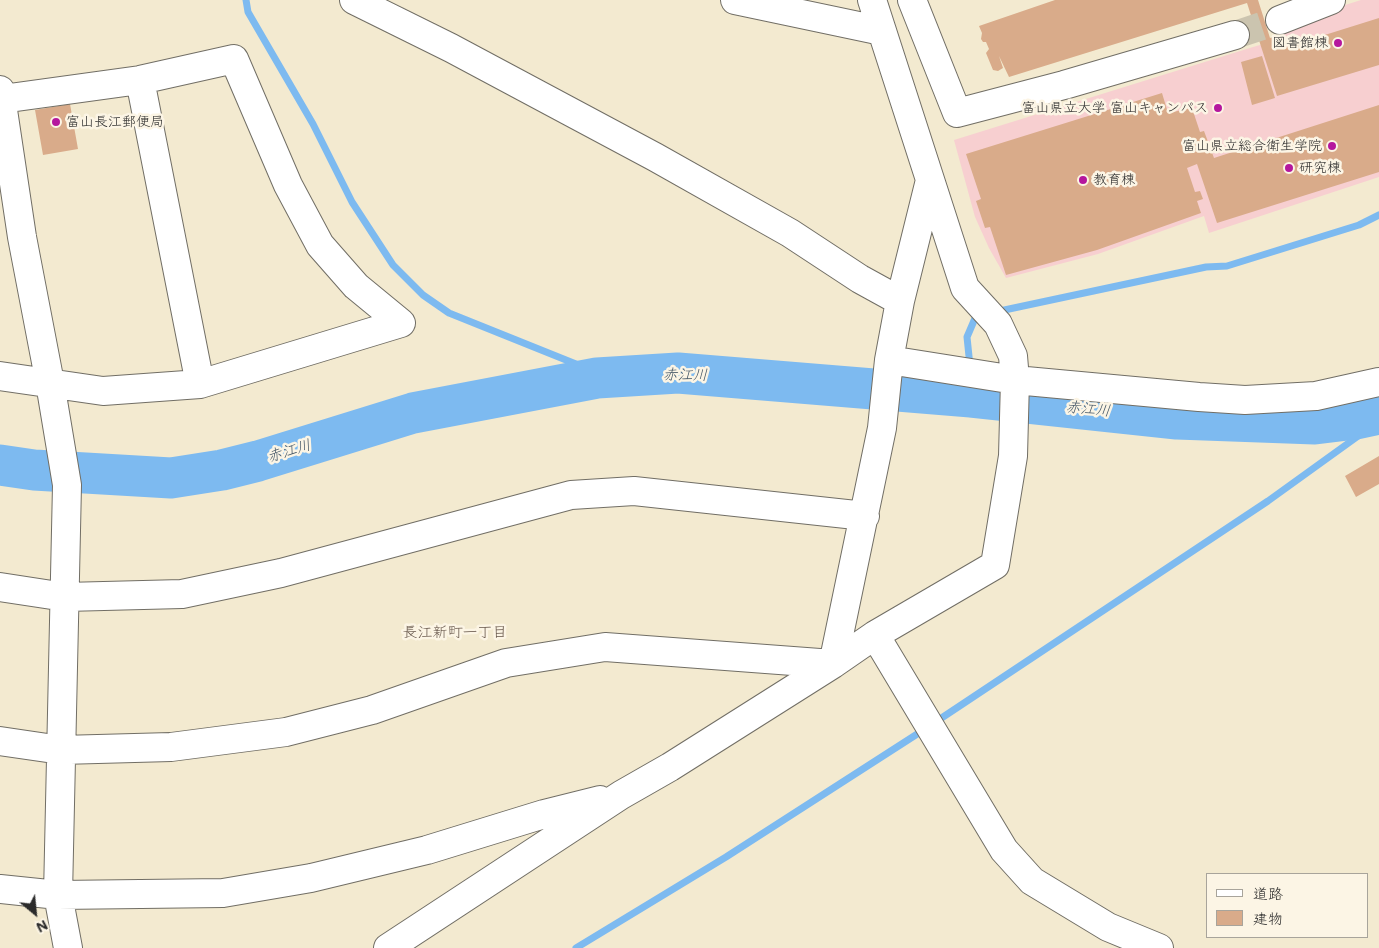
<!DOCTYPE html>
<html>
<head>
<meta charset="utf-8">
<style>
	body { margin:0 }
	#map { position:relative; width:1379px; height:948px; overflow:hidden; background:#f3ead0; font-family:Mali,"Klee One",sans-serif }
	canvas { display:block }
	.legend { position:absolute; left:1206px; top:873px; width:162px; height:65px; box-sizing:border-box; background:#fcf5e5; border:1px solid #a8a49b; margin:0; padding:6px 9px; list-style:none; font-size:15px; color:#2b2b2b }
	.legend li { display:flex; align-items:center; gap:10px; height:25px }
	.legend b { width:25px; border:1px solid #a8a49b }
	.north { position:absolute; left:10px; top:888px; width:50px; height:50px; -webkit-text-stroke:4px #fcf5e5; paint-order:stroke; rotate:152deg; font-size:14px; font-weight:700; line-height:20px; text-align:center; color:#2b2b2b }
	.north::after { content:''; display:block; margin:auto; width:18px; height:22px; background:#2b2b2b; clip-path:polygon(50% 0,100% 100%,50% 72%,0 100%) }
</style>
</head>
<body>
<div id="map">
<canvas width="1379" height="948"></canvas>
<ul class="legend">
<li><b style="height:6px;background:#fff"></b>道路</li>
<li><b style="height:14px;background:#d9ab8a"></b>建物</li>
</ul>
<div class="north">N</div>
</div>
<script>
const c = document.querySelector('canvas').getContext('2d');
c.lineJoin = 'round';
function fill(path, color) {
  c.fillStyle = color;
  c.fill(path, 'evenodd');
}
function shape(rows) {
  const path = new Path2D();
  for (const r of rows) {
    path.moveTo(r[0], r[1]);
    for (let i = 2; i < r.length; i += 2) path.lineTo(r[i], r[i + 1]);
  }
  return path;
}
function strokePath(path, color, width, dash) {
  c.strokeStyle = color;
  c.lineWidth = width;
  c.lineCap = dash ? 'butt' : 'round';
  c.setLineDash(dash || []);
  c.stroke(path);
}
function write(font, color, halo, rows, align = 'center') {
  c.font = font + ' Mali,"Klee One",sans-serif';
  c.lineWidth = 5;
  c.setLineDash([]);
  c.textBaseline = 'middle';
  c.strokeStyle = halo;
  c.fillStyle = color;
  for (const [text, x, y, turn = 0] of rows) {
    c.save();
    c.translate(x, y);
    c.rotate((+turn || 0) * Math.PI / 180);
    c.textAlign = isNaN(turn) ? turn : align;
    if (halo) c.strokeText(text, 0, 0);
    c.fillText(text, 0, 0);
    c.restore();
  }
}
const built = shape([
	[1361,0,1379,0,1379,177,1209,233,1204,216,1098,254,1006,278,989,248,975,217,954,140,1253,47,1285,38,1279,26]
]);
const stream = shape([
	[246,0,248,12,313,124,352,202,393,265,423,295,449,313,576,364,597,378],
	[995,312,1206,267,1227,266,1359,225,1379,215],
	[970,366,967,337,976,316,980,315],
	[970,379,971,397],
	[934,723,1268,501,1379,421],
	[576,948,726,857,925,729]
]);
const river = shape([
	[0,465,34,470,171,478,222,470,258,461,413,413,597,378,678,373,971,397,1177,419,1315,424,1356,419,1379,414]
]);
const building = shape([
	[1055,0,1258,0,1270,38,1275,36,1280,49,1379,18,1379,65,1277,96,1247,3,1009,77,999,56,1003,68,998,71,993,70,986,53,989,49,986,42,983,42,981,39,982,33,979,26],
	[1262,56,1275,98,1252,105,1241,62],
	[1162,93,1168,113,1192,108,1200,132,1204,131,1214,158,1379,105,1379,172,1217,223,1197,164,1187,168,1195,192,1200,191,1203,199,1197,201,1201,213,1097,250,1006,275,990,227,985,228,976,201,981,199,966,154],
	[70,104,78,149,43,155,35,110],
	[1379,456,1379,484,1356,497,1345,476]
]);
const minorTunnel = shape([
	[1235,35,1280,20]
]);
const minor = shape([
	[354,0,451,48,655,157,790,233,860,279,900,301,889,360,882,428,833,664],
	[735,0,882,31],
	[912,0,957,113,1064,85,1235,35],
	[1280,20,1331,0],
	[140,80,200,384],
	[0,90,22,237,50,383,67,485,58,895,68,948],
	[900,301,930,180],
	[889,360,1015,380,1199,397,1245,400,1316,396,1379,382],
	[0,376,103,391,200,384,401,323,356,286,320,245,288,185,234,59,140,80,2,99],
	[0,587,65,597,182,594,281,573,571,495,634,491,865,516],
	[875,635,1004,850,1032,881,1108,927,1159,948],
	[0,741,61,750,171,747,286,732,372,710,506,663,605,647,833,664],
	[0,889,58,895,223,893,311,878,427,850,544,814,600,800],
	[388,948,621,795,670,767,833,664,875,635,995,565,1013,456,1015,380,1013,356,998,324,965,288,872,0]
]);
const markers = [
	[1338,43,5,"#b5179e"],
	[1218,108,5,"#b5179e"],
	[56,122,5,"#b5179e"],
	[1332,146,5,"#b5179e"],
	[1289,168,5,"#b5179e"],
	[1083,180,5,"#b5179e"]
];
const poiNames = [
	["図書館棟",1328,43],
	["富山県立大学 富山キャンパス",1208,108],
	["富山長江郵便局",66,122,"left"],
	["富山県立総合衛生学院",1322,146],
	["研究棟",1299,168,"left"],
	["教育棟",1093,180,"left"]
];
const waterNames = [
	["赤江川",685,375,1],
	["赤江川",1088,409,6],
	["赤江川",289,451,-17]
];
const neighbourhoodNames = [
	["長江新町一丁目",455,632]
];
fill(built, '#f7cfd0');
strokePath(stream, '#7dbaf0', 7);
strokePath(river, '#7dbaf0', 41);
fill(building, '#d9ab8a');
strokePath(minorTunnel, '#cbc4af', 28, [28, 14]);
strokePath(minor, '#716e65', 30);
strokePath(minor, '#fff', 28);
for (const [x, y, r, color] of markers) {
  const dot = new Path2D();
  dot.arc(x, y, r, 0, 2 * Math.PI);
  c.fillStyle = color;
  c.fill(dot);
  strokePath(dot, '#fcf5e5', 2);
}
write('14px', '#2b2b2b', '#fcf5e5', poiNames, 'right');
write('italic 15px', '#445666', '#fcf5e5', waterNames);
write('15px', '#68584c', '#fcf5e5', neighbourhoodNames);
</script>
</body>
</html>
